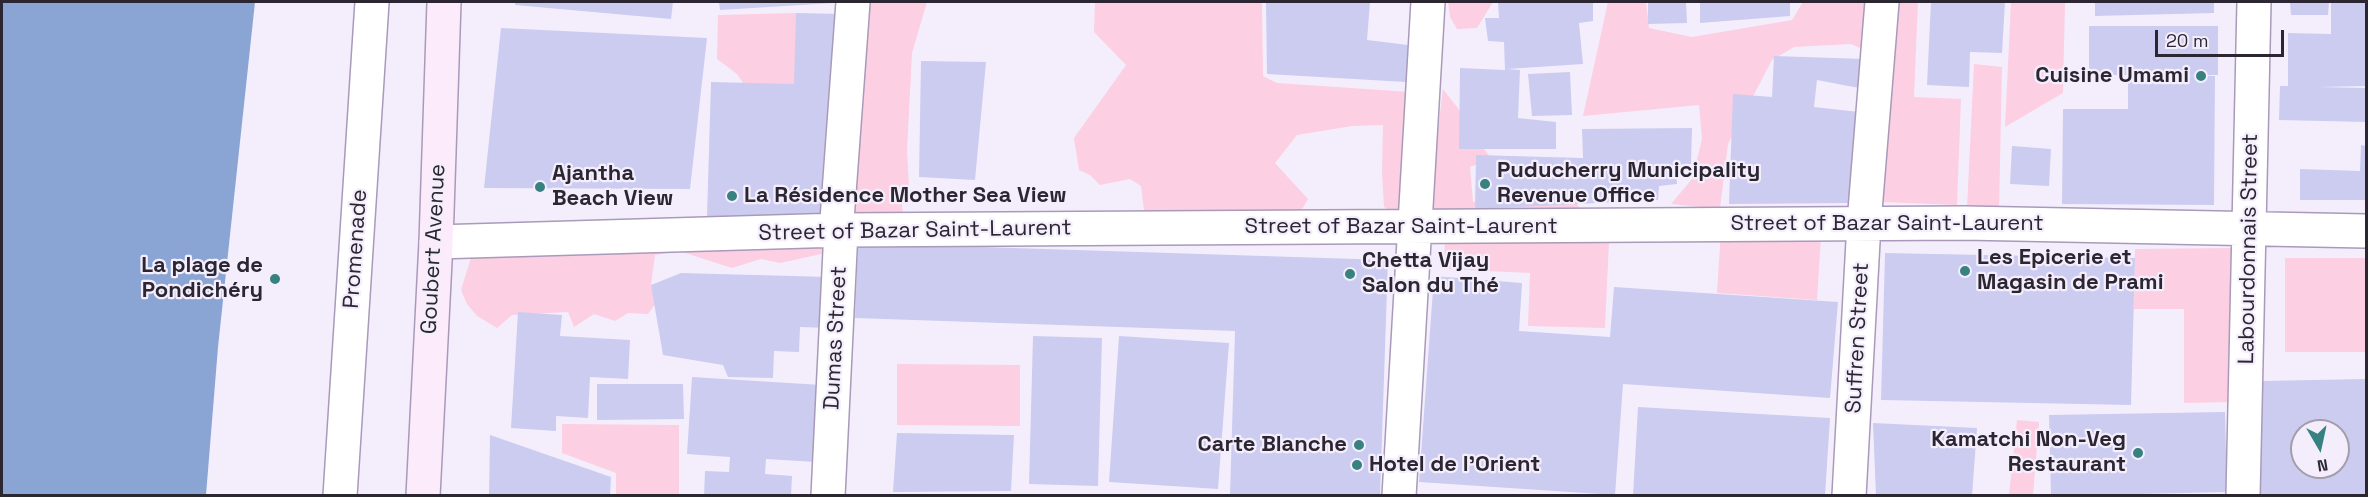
<!DOCTYPE html>
<html>
<head>
<meta charset="utf-8">
<style>
	body { margin:0 }
	#map { position:relative; width:2368px; height:497px; overflow:hidden; background:#f4eefc; font-family:"Space Grotesk",sans-serif }
	canvas { display:block }
	.frame { position:absolute; inset:0; border:3px solid #2c2633; pointer-events:none }
	.north { position:absolute; left:2290px; top:419px; width:60px; height:60px; box-sizing:border-box; background:#f4eefc; border:2px solid #a49eac; border-radius:50%; rotate:171deg; font-size:16px; font-weight:700; line-height:24px; text-align:center; color:#2c2633 }
	.north::after { content:''; display:block; margin:auto; width:21px; height:27px; background:#388181; clip-path:polygon(50% 0,100% 100%,50% 72%,0 100%) }
	.scale { position:absolute; left:2155px; top:30px; width:129px; height:27px; box-sizing:border-box; border:3px solid #2c2633; border-top:0; padding-left:8px; font-size:18px; line-height:21px; white-space:nowrap; color:#2c2633; -webkit-text-stroke:4px #f4eefc; paint-order:stroke }
</style>
</head>
<body>
<div id="map">
<canvas width="2368" height="497"></canvas>
<div class="frame"></div>
<div class="north">N</div>
<div class="scale">20 m</div>
</div>
<script>
const c = document.querySelector('canvas').getContext('2d');
c.lineJoin = 'round';
function fill(path, color) {
  c.fillStyle = color;
  c.fill(path, 'evenodd');
}
function shape(rows) {
  const path = new Path2D();
  for (const r of rows) {
    path.moveTo(r[0], r[1]);
    for (let i = 2; i < r.length; i += 2) path.lineTo(r[i], r[i + 1]);
  }
  return path;
}
function strokePath(path, color, width, dash) {
  c.strokeStyle = color;
  c.lineWidth = width;
  c.lineCap = dash ? 'butt' : 'round';
  c.setLineDash(dash || []);
  c.stroke(path);
}
function write(font, color, halo, rows, align = 'center') {
  c.font = font + ' "Space Grotesk",sans-serif';
  c.lineWidth = 4.5;
  c.setLineDash([]);
  c.textBaseline = 'middle';
  c.strokeStyle = halo;
  c.fillStyle = color;
  for (const [text, x, y, turn = 0] of rows) {
    c.save();
    c.translate(x, y);
    c.rotate((+turn || 0) * Math.PI / 180);
    c.textAlign = isNaN(turn) ? turn : align;
    if (halo) c.strokeText(text, 0, 0);
    c.fillText(text, 0, 0);
    c.restore();
  }
}
const green = shape([
	[853,2,927,2,912,53,907,150,909,187,902,205,905,230,835,251,780,263,761,259,732,268,679,251,655,255,651,285,656,303,648,314,628,313,615,321,594,314,574,327,568,312,512,315,497,328,477,316,467,304,461,290,476,241,841,230],
	[1095,2,1262,2,1263,76,1277,83,1410,92,1403,218,1384,207,1382,173,1383,125,1352,126,1297,135,1275,163,1308,199,1295,221,1146,226,1141,186,1130,179,1100,185,1090,175,1079,170,1074,138,1126,65,1094,32],
	[1448,2,1493,2,1477,28,1457,29,1450,17],
	[1608,2,1646,2,1649,28,1692,37,1792,20,1803,2,1872,2,1865,50,1851,44,1794,47,1772,60,1728,144,1720,209,1671,204,1692,179,1702,139,1699,105,1583,116],
	[1891,2,1918,2,1914,97,1961,99,1957,205,1883,202],
	[2011,2,2065,2,2063,93,2005,127],
	[796,13,799,89,743,83,737,74,717,59,718,15],
	[1974,64,2002,67,1999,210,1967,208],
	[1443,89,1461,112,1475,138,1492,159,1470,167,1473,202,1536,200,1568,179,1582,216,1427,221],
	[1721,230,1821,237,1817,300,1717,293],
	[1445,234,1609,241,1605,328,1528,326,1530,273,1444,269],
	[2232,248,2233,402,2184,403,2184,309,2134,309,2135,249],
	[2285,258,2366,258,2366,352,2285,352],
	[897,364,1020,365,1020,426,897,425],
	[2017,420,2039,422,2033,495,2009,495],
	[562,424,679,425,679,495,616,495,616,473,562,453]
]);
const water = shape([
	[2,2,255,2,218,347,206,495,2,495]
]);
const building = shape([
	[515,2,673,2,671,19,515,5],
	[719,2,834,2,834,3,720,10],
	[1266,2,1370,2,1367,40,1408,45,1406,82,1267,74],
	[1498,2,1593,2,1593,21,1579,23,1583,64,1507,69,1520,70,1518,118,1556,122,1556,149,1459,149,1460,68,1505,70,1504,42,1488,41,1485,18,1499,18],
	[1648,2,1686,2,1687,23,1648,24],
	[1700,2,1790,2,1790,16,1700,23],
	[1931,2,2005,2,2002,53,1970,52,1969,87,1927,85],
	[2095,2,2214,2,2214,13,2095,16],
	[2290,2,2329,2,2328,15,2291,15],
	[2331,2,2366,2,2366,86,2318,87,2366,88,2366,122,2279,120,2280,86,2288,86,2288,33,2331,34],
	[796,13,842,14,837,220,707,217,711,82,794,84],
	[2089,26,2218,26,2218,75,2182,75,2215,76,2214,205,2062,204,2063,109,2128,109,2128,75,2089,75],
	[501,28,707,38,690,189,484,188],
	[1774,56,1864,59,1859,88,1817,80,1814,107,1859,112,1851,203,1729,204,1733,94,1772,97],
	[921,61,986,62,975,180,919,177],
	[1570,72,1572,115,1532,116,1528,74],
	[1692,128,1691,164,1676,165,1677,184,1659,186,1658,200,1475,209,1476,155,1583,158,1582,129],
	[2361,145,2366,146,2366,200,2300,200,2300,169,2360,171],
	[2012,146,2051,149,2049,186,2010,184],
	[858,243,1388,260,1380,496,1230,495,1235,331,855,318],
	[1885,253,2135,258,2131,405,1881,400],
	[681,273,829,277,828,328,800,327,799,352,774,351,773,378,728,377,723,365,663,355,651,285],
	[1434,276,1522,283,1519,331,1610,337,1614,287,1838,302,1830,398,1623,384,1615,495,1419,482],
	[518,312,562,315,560,336,630,340,628,379,590,377,588,418,556,416,556,431,511,428],
	[1033,336,1102,338,1098,486,1029,484],
	[1119,336,1229,343,1218,489,1109,482],
	[692,377,821,385,816,462,766,459,765,474,792,476,791,496,704,496,705,471,729,472,730,457,687,454],
	[2366,379,2366,496,2260,496,2261,381],
	[2302,431,2338,431,2338,467,2302,467],
	[597,384,683,384,684,419,597,420],
	[1638,407,1830,418,1825,496,1633,496],
	[2225,412,2227,492,2051,496,2049,415],
	[1873,423,1977,428,1972,496,1876,496],
	[897,433,1014,435,1011,491,893,492],
	[490,435,611,477,610,496,489,496]
]);
const street = shape([
	[436,242,841,230,1965,223,2366,231],
	[340,496,372,2],
	[828,496,841,230,837,220,853,2],
	[1399,496,1428,2],
	[1849,496,1864,223,1882,2],
	[2243,496,2254,2]
]);
const secondary = shape([
	[423,496,436,242,444,2]
]);
const markers = [
	[2201,76,6,"#388181"],
	[1485,184,6,"#388181"],
	[540,187,6,"#388181"],
	[732,196,6,"#388181"],
	[1965,271,6,"#388181"],
	[1350,274,6,"#388181"],
	[275,279,6,"#388181"],
	[1359,445,6,"#388181"],
	[2138,453,6,"#388181"],
	[1357,465,6,"#388181"]
];
const poiNames = [
	["Cuisine Umami",2189,76,"right"],
	["Puducherry Municipality",1497,171],
	["Revenue Office",1497,196],
	["Ajantha",552,174],
	["Beach View",552,199],
	["La Résidence Mother Sea View",744,196],
	["Les Epicerie et",1977,258],
	["Magasin de Prami",1977,283],
	["Chetta Vijay",1362,261],
	["Salon du Thé",1362,286],
	["La plage de",263,266,"right"],
	["Pondichéry",263,291,"right"],
	["Kamatchi Non-Veg",2126,440,"right"],
	["Restaurant",2126,465,"right"],
	["Carte Blanche",1347,445,"right"],
	["Hotel de l'Orient",1369,465]
];
const streetNames = [
	["Street of Bazar Saint-Laurent",1887,224],
	["Street of Bazar Saint-Laurent",1401,227],
	["Street of Bazar Saint-Laurent",915,231,-1],
	["Promenade",356,249,-86],
	["Goubert Avenue",434,249,-87],
	["Labourdonnais Street",2249,249,-89],
	["Dumas Street",836,338,-87],
	["Suffren Street",1858,338,-87]
];
fill(green, '#fccfe3');
fill(water, '#8aa4d4');
fill(building, '#cbccf0');
strokePath(street, '#a99aba', 36);
strokePath(secondary, '#a99aba', 36);
strokePath(street, '#fff', 33);
strokePath(secondary, '#fcebfb', 33);
for (const [x, y, r, color] of markers) {
  const dot = new Path2D();
  dot.arc(x, y, r, 0, 2 * Math.PI);
  c.fillStyle = color;
  c.fill(dot);
  strokePath(dot, '#f4eefc', 2);
}
write('bold 22px', '#2c2633', '#f4eefc', poiNames, 'left');
write('22px', '#2c2633', '#f4eefc', streetNames);
</script>
</body>
</html>
